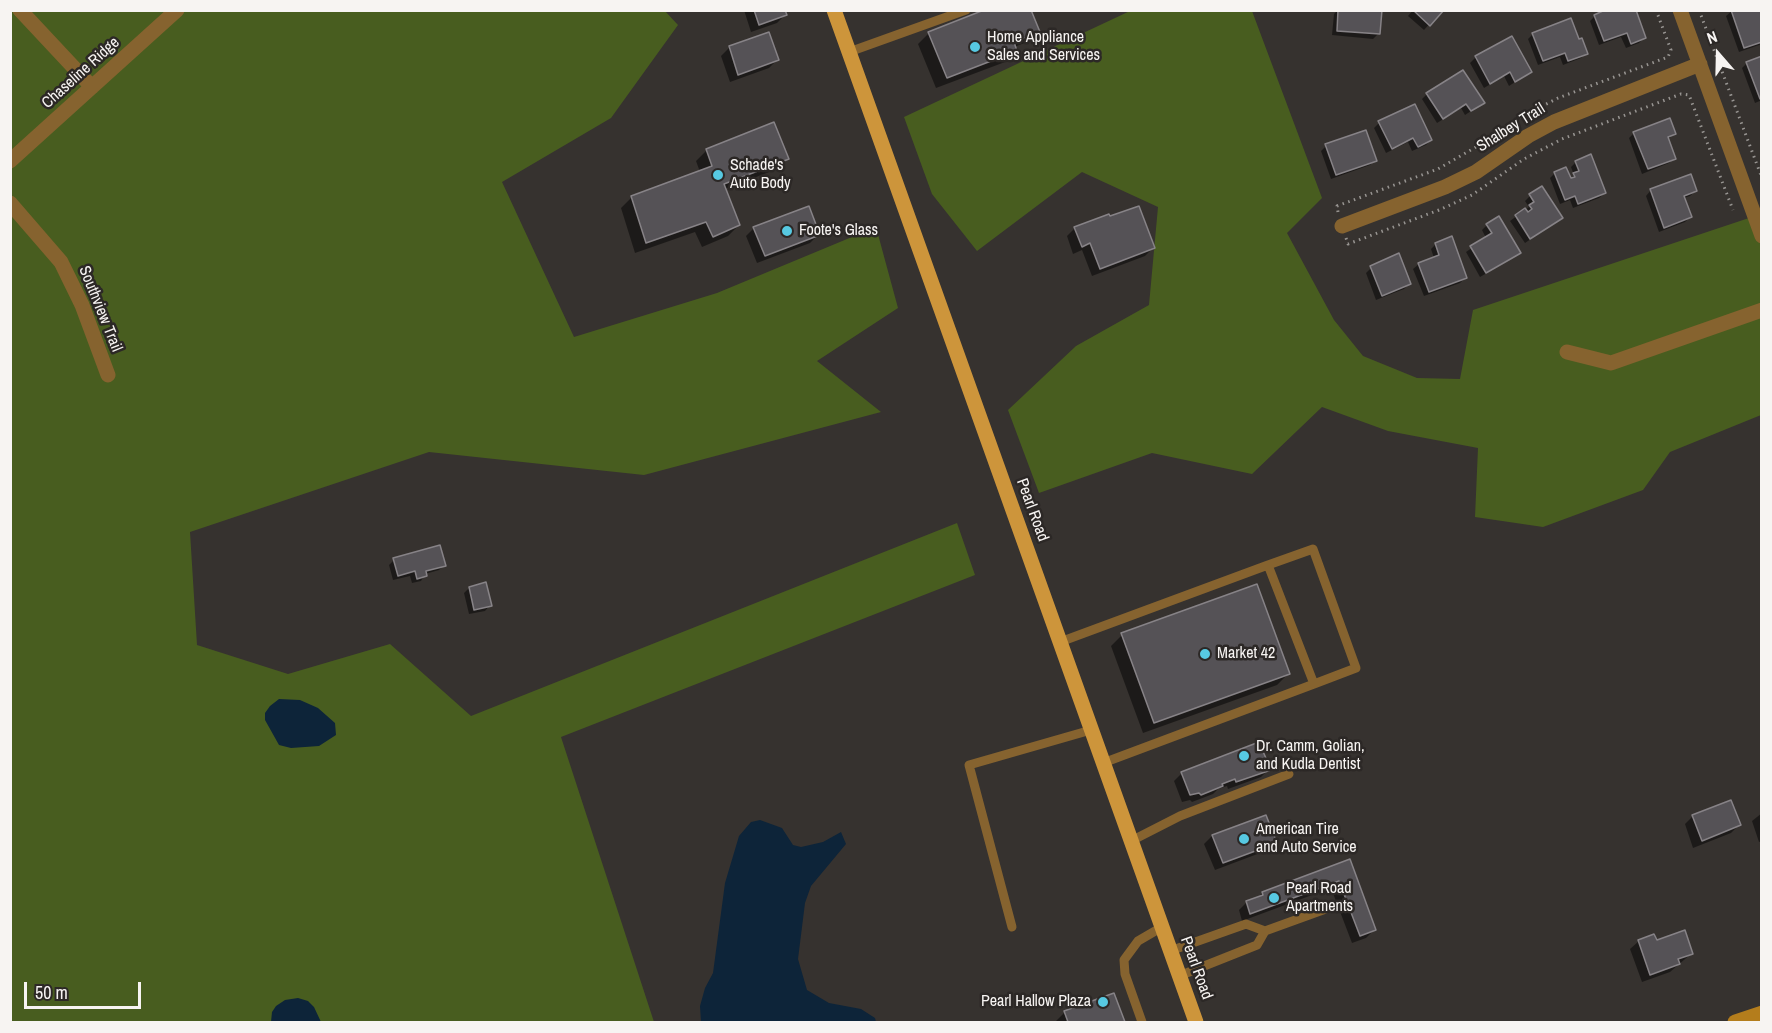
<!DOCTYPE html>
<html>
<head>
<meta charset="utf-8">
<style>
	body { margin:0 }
	#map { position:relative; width:1772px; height:1033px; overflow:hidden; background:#36322f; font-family:"Archivo Narrow",sans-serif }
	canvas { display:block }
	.frame { position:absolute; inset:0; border:12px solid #f7f4f2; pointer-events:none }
	.north { position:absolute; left:1688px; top:24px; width:60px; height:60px; -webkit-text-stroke:4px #2c2826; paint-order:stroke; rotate:340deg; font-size:16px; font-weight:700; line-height:24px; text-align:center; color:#f7f4f2 }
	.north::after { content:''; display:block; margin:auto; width:21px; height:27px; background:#f7f4f2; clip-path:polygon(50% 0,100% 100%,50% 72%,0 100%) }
	.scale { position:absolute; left:24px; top:982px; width:117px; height:27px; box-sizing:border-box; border:3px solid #f7f4f2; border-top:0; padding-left:8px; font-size:18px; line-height:21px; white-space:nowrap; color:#f7f4f2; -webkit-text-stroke:4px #2c2826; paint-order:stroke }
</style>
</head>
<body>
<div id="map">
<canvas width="1772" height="1033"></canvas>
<div class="frame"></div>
<div class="north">N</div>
<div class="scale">50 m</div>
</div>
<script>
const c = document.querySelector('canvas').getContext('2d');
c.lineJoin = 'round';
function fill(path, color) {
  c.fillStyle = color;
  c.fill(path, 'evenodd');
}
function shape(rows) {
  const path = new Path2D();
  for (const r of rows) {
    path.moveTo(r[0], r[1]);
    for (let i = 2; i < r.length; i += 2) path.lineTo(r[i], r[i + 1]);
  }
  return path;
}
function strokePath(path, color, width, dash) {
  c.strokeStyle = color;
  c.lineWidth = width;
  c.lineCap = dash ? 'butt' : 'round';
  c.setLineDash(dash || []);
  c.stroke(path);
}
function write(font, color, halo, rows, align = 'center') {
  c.font = font + ' "Archivo Narrow",sans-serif';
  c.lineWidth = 5;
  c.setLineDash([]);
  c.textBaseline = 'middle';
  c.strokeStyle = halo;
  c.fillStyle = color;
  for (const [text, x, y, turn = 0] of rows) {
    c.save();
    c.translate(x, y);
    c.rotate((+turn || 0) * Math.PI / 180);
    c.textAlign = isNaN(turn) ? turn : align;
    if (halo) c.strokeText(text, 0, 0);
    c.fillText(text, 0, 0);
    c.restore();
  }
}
const green = shape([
	[10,11,665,11,678,25,611,118,502,182,574,337,717,293,876,227,898,308,817,361,881,412,644,475,429,452,190,532,197,645,288,674,390,644,471,716,957,523,975,575,561,737,654,1022,11,1022],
	[1130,11,1252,11,1322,198,1287,233,1334,320,1363,356,1417,378,1460,379,1473,310,1761,214,1761,415,1670,452,1643,490,1543,527,1475,517,1478,448,1388,431,1322,407,1252,474,1152,453,1039,493,1008,410,1076,346,1149,305,1158,207,1082,172,977,251,932,194,904,117]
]);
const water = shape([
	[279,699,300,700,318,708,335,723,336,735,319,746,291,748,279,745,265,720,265,713,270,706],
	[760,820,782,828,793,845,801,847,823,842,841,832,846,844,811,886,805,903,798,959,807,990,829,1003,861,1009,875,1018,876,1022,701,1022,700,1006,705,988,713,973,725,883,739,836,751,822],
	[298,998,308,1001,314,1007,321,1022,271,1022,272,1012,276,1006,285,1000]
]);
const shadow = shape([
	[744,10,784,10,785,15,777,23,751,32],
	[1338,10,1378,34,1373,39,1332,35,1334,14],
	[1413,10,1442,10,1424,30,1408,16],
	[1762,10,1762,44,1739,52,1726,16,1732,11],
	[1595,16,1644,38,1639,43,1626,48,1621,37,1599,45,1590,21],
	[1038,31,1027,42,1014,47,1016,51,1005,62,936,88,918,44,929,33],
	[768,34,777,60,769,68,730,82,721,56,729,48],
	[1533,34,1578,41,1586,53,1581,58,1563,65,1560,57,1538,65,1528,39],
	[1511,38,1530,72,1509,86,1504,76,1484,88,1470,63,1475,58],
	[1762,58,1762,100,1755,103,1742,68,1747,63],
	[1427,94,1483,103,1465,115,1461,108,1437,123,1422,99],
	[1379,123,1431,140,1426,145,1412,151,1408,142,1386,153,1374,128],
	[1634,133,1674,134,1667,140,1674,158,1669,163,1642,174,1629,138],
	[1326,146,1375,160,1370,165,1331,179,1321,151],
	[707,150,788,159,777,169,725,189,739,225,728,236,702,247,695,232,635,253,621,208,632,197,700,172,696,161],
	[1576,162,1605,193,1599,198,1573,208,1570,200,1560,204,1550,178,1555,173,1570,179,1574,175,1571,167],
	[1651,190,1695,191,1690,196,1684,198,1690,217,1685,222,1659,232,1646,196],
	[1530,196,1556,222,1525,243,1510,221,1529,207,1525,201],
	[1487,225,1519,252,1514,257,1480,277,1466,252,1486,238,1482,230],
	[754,228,818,235,810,243,757,263,746,236],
	[1075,228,1153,248,1145,256,1092,276,1082,250,1073,254,1067,236],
	[1436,244,1465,278,1460,283,1424,296,1413,269,1419,264,1434,258,1431,249],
	[1371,268,1409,284,1404,289,1376,300,1366,273],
	[394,560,444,565,439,570,425,574,421,581,412,583,410,576,393,580,389,565],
	[469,588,490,605,485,611,469,614,464,593],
	[1122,635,1288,674,1277,685,1143,733,1111,646],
	[1269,769,1261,777,1228,789,1227,786,1218,789,1213,794,1192,802,1190,800,1182,802,1174,781,1182,773],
	[1762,813,1762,841,1759,842,1752,821],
	[1693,816,1739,825,1731,833,1693,848,1685,824],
	[1266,817,1276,842,1268,850,1215,870,1204,844,1212,836],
	[1349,861,1374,930,1366,938,1352,943,1331,888,1242,921,1239,910,1247,902,1257,899,1262,893],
	[1639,941,1656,941,1692,953,1670,972,1642,982,1630,949],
	[1113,995,1123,1022,1055,1022,1065,1012]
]);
const building = shape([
	[754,10,785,10,787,15,759,25,754,10],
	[984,10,1031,10,1040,32,1014,42,1017,51,947,78,928,32,984,10],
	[1338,10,1382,10,1380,34,1337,31,1338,10],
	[1413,10,1444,10,1430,26,1413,10],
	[1605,10,1636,10,1646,38,1631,44,1627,33,1604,41,1594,15,1605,10],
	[1731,10,1762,10,1762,42,1744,48,1731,10],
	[1571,18,1579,39,1582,38,1588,54,1568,61,1565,53,1543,61,1532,33,1571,18],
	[769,32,779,60,738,75,729,46,769,32],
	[1512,36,1532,72,1515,82,1510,72,1490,84,1475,56,1512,36],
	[1762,56,1762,98,1760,99,1746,62,1762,56],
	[1463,70,1485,103,1471,111,1466,104,1443,119,1426,93,1463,70],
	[1415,104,1432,140,1418,147,1413,138,1392,149,1378,121,1415,104],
	[1670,118,1676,134,1668,137,1676,159,1648,169,1633,132,1670,118],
	[774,122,789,159,724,184,740,225,713,237,706,222,646,243,631,196,712,166,706,149,774,122],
	[1366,130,1377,161,1336,175,1325,144,1366,130],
	[1591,154,1606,193,1578,204,1575,196,1565,200,1554,172,1566,167,1571,178,1575,177,1573,173,1579,171,1575,161,1591,154],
	[1691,174,1697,191,1684,196,1692,217,1664,228,1650,189,1691,174],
	[1542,186,1563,218,1530,239,1515,215,1525,208,1528,212,1532,209,1529,205,1534,202,1529,194,1542,186],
	[809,206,820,235,765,256,753,227,809,206],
	[1139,206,1155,248,1100,269,1090,243,1082,247,1074,227,1109,214,1110,216,1139,206],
	[1499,216,1521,253,1486,273,1470,246,1492,233,1486,224,1499,216],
	[1452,236,1467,278,1429,292,1418,263,1439,255,1435,243,1452,236],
	[1399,253,1411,284,1382,296,1370,266,1399,253],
	[440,545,446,566,426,571,427,576,417,579,415,571,398,576,393,558,440,545],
	[486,582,492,606,474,610,469,587,486,582],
	[1257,584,1290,674,1154,723,1121,633,1257,584],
	[1259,742,1271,770,1236,782,1235,779,1222,784,1223,786,1201,795,1199,793,1190,795,1181,772,1259,742],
	[1731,800,1741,825,1702,841,1692,815,1731,800],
	[1266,815,1277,843,1223,863,1212,835,1266,815],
	[1350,859,1376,930,1360,936,1339,881,1250,914,1246,901,1263,895,1262,892,1350,859],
	[1685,930,1693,954,1678,959,1680,964,1650,975,1638,940,1654,934,1657,940,1685,930],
	[1114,993,1125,1022,1068,1022,1064,1011,1114,993]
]);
const path = shape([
	[1699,10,1762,178],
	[1338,212,1337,206,1438,169,1476,147,1519,118,1558,98,1668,57,1671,50,1656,10],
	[1346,238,1348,244,1439,210,1472,195,1524,159,1562,139,1681,94,1689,95,1733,210]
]);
const lane = shape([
	[849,52,966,10],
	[1268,565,1313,549,1356,668,1314,684],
	[1060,642,1268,565,1314,684,1103,763],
	[1131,841,1180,816,1289,774],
	[1012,927,969,765,1091,730],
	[1170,951,1246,924,1265,931],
	[1179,976,1257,945,1265,931,1334,906],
	[1142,1022,1125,974,1124,960,1138,941,1162,927]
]);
const street = shape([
	[20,10,92,87],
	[1680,10,1762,236],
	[10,161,177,10],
	[10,203,61,262,82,305,108,375],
	[1342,226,1445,187,1476,172,1528,136,1554,122,1700,64],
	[1567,352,1611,363,1762,310]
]);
const secondary = shape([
	[1735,1022,1762,1013]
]);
const primary = shape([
	[834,10,1196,1022]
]);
const markers = [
	[975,47,6,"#57c9e2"],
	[718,175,6,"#57c9e2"],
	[787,231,6,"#57c9e2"],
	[1205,654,6,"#57c9e2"],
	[1244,756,6,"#57c9e2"],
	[1244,839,6,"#57c9e2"],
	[1274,898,6,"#57c9e2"],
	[1103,1002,6,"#57c9e2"]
];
const poiNames = [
	["Home Appliance",987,38],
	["Sales and Services",987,56],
	["Schade's",730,166],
	["Auto Body",730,184],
	["Foote's Glass",799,231],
	["Market 42",1217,654],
	["Dr. Camm, Golian,",1256,747],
	["and Kudla Dentist",1256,765],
	["American Tire",1256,830],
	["and Auto Service",1256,848],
	["Pearl Road",1286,889],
	["Apartments",1286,907],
	["Pearl Hallow Plaza",1091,1002,"right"]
];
const streetNames = [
	["Chaseline Ridge",81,73,-42],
	["Shalbey Trail",1511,128,-32],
	["Southview Trail",100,309,68],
	["Pearl Road",1032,510,70],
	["Pearl Road",1196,968,70]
];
fill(green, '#485d1f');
fill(water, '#0d2439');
fill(shadow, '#0007');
fill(building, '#555256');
strokePath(building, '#878387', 1.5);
strokePath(path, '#989592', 3, [1.5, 4.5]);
strokePath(lane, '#86632f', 9);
strokePath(street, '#86632f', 15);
strokePath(secondary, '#b47d1c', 15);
strokePath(primary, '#cd953b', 15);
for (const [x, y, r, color] of markers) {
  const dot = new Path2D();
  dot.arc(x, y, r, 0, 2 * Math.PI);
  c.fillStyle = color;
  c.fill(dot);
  strokePath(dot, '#2c2826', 2);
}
write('16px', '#f7f4f2', '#2c2826', poiNames, 'left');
write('16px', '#f7f4f2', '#2c2826', streetNames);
</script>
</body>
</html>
